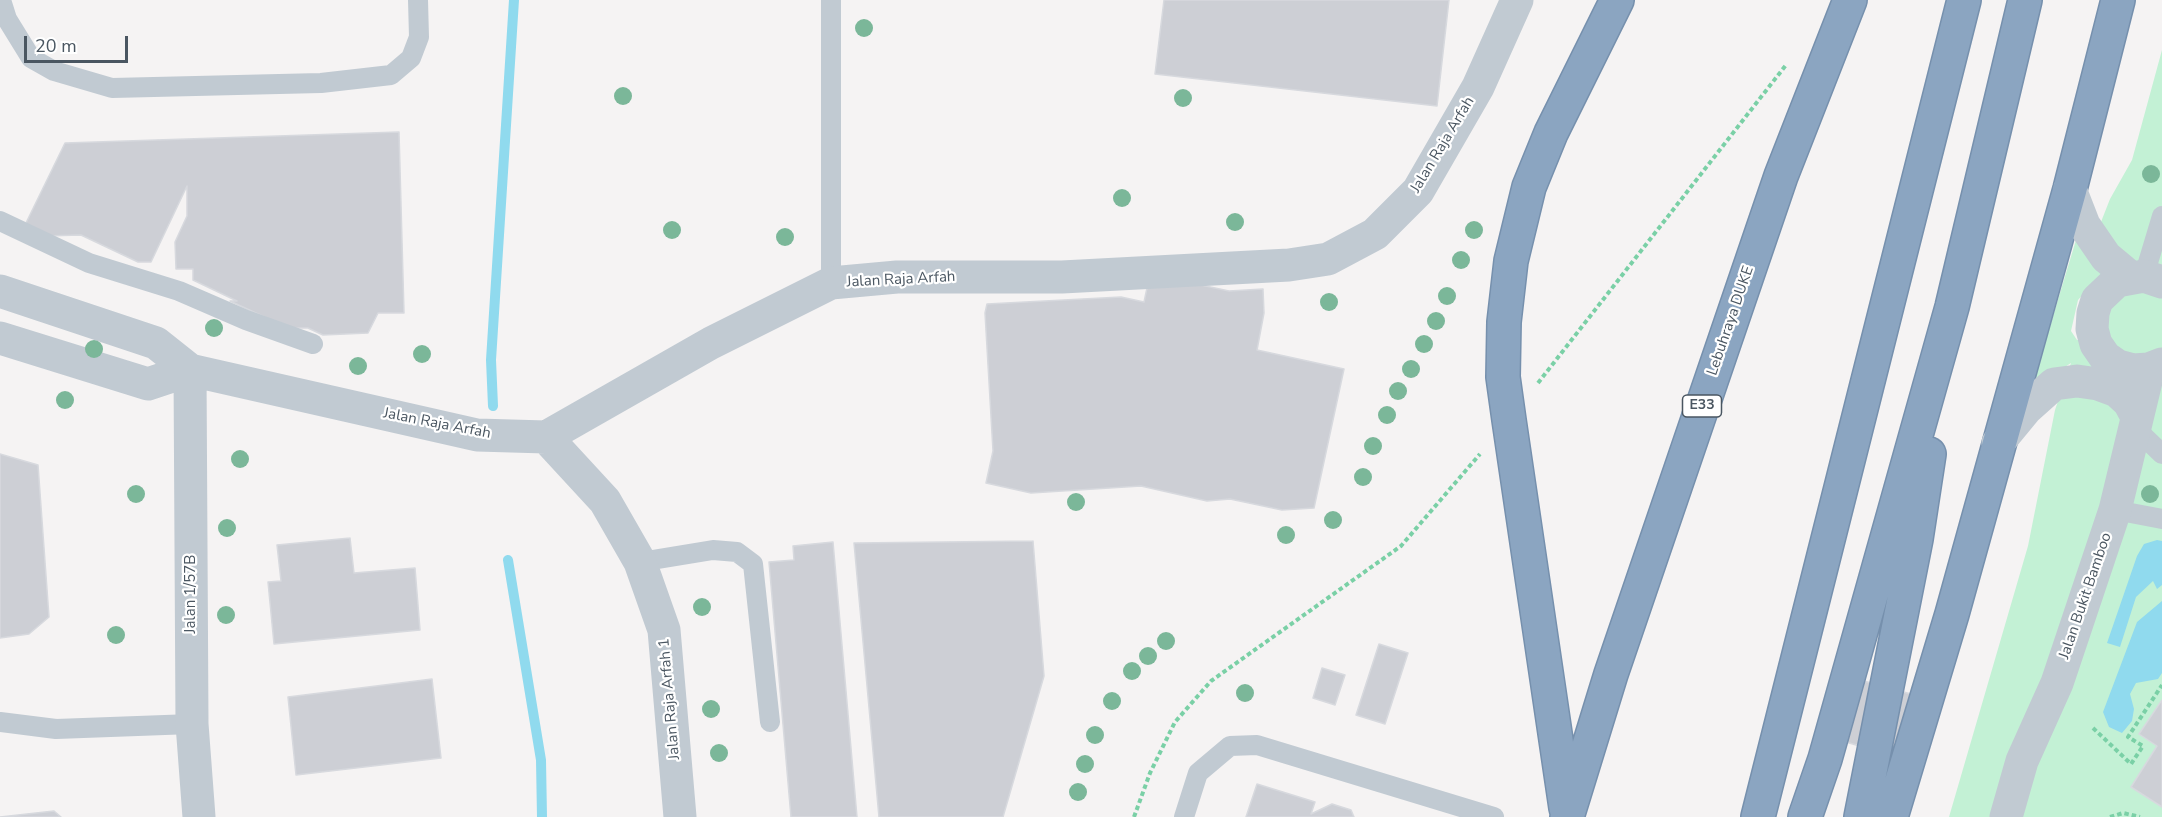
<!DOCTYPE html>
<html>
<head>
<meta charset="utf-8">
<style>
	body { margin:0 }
	#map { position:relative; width:2162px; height:817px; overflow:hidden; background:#f5f3f3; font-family:"Nunito Sans",sans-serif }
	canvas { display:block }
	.scale { position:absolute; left:24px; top:36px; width:104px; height:27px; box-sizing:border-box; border:3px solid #4a5661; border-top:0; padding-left:8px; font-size:18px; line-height:21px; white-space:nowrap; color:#4a5661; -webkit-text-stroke:4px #fff; paint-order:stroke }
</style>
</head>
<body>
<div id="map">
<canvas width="2162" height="817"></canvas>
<div class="scale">20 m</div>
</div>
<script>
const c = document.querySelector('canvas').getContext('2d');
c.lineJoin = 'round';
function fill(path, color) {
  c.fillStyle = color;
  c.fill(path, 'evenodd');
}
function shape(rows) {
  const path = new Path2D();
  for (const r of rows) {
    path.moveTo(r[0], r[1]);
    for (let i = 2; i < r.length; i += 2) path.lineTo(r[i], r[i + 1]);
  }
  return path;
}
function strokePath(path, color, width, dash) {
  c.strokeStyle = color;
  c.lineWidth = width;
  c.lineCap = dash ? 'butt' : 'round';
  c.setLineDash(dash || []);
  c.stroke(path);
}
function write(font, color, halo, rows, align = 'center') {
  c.font = font + ' "Nunito Sans",sans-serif';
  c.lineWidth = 4.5;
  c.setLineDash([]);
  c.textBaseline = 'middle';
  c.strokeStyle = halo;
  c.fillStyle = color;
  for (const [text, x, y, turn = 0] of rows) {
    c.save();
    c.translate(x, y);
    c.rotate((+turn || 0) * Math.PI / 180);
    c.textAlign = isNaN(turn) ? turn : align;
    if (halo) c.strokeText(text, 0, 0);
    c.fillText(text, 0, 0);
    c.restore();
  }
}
const green = shape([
	[2162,50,2162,817,1949,817,2028,546,2055,410,2071,363,2031,389,2076,240,2099,227,2110,199,2132,160],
	[2096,280,2078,340,2077,340,2071,331,2078,300]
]);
const water = shape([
	[2157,540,2162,541,2162,585,2157,589,2153,581,2136,597,2120,647,2107,643,2137,556,2144,544],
	[2162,601,2162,673,2158,679,2136,683,2130,694,2134,709,2132,721,2122,733,2109,727,2103,712,2137,622]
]);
const stream = shape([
	[493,406,491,360,514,0],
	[508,560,541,760,542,817]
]);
const building = shape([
	[1164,0,1449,0,1437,106,1155,74,1164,0],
	[399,132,404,313,378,313,368,333,323,335,308,328,288,328,230,301,237,301,193,280,193,269,176,269,175,242,187,216,187,186,151,262,138,262,81,235,44,236,24,227,65,143,399,132],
	[1150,274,1229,291,1263,289,1264,313,1257,350,1344,369,1314,508,1282,510,1230,499,1207,501,1141,486,1031,493,986,483,993,451,985,313,987,304,1121,297,1144,302,1150,274],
	[0,454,38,465,49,617,29,634,0,638,0,454],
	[350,538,354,573,415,568,420,630,274,644,268,582,281,581,277,545,350,538],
	[1033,541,1044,676,1003,817,879,817,854,543,1033,541],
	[833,542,857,817,791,817,769,562,794,560,793,546,833,542],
	[1379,644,1408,653,1385,724,1356,715,1379,644],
	[1322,668,1345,675,1335,705,1313,698,1322,668],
	[432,679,441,758,296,775,288,697,432,679],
	[1864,681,1911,694,1893,756,1846,742,1864,681],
	[2162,700,2162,807,2131,787,2157,746,2139,734,2162,700],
	[1257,784,1315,802,1311,814,1332,804,1351,810,1354,817,1246,817,1257,784],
	[54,811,61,817,0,817,54,811]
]);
const path = shape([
	[1538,383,1786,65],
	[2093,728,2131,764,2143,746,2128,737,2162,685],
	[1134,817,1150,773,1175,722,1211,681,1401,546,1480,454],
	[2110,817,2123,813,2140,817]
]);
const lane = shape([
	[1,0,7,19,31,58,54,71,112,88,321,83,391,75,411,58,419,37,418,0],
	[0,221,89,263,179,291,246,320,313,344],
	[2144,276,2162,216],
	[831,283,831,0],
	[2135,428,2162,454],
	[2115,510,2162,519],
	[640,562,713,550,737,552,753,564,770,722],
	[0,722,56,729,192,724],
	[1184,817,1198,773,1230,746,1257,745,1494,817]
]);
const street = shape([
	[2070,189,2084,225,2106,257,2130,277],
	[2162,282,2144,276,2117,281,2097,300,2093,313,2092,329,2096,344,2105,357,2118,366,2133,370,2149,369,2162,364],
	[0,291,156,343,190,370,477,435,546,437,711,343,831,283,897,277,1062,277,1289,265,1328,259,1375,234,1418,191,1478,87,1517,0],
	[0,338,148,384,190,370],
	[190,370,192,724,199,817],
	[546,437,605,501,640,562,664,630,680,817],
	[1998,443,2026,409,2054,384,2077,381,2098,384,2117,391,2129,402,2137,417],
	[2006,817,2022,761,2057,683,2115,510,2149,369]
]);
const highway = shape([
	[1566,808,1509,420,1503,377,1504,322,1511,261,1529,187,1551,133,1617,0],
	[1567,817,1611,674,1781,176,1850,0],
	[1758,817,1964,0],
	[1805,817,1825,759,1952,307,2025,0],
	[1861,817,1916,539,1929,454],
	[1891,817,1952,614,2070,189,2118,0]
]);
const trees = [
	[864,28],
	[623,96],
	[1183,98],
	[2151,174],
	[1122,198],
	[1235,222],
	[672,230],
	[1474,230],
	[785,237],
	[1461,260],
	[1447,296],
	[1329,302],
	[1436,321],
	[214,328],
	[1424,344],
	[94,349],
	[422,354],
	[358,366],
	[1411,369],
	[1398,391],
	[65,400],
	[1387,415],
	[1373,446],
	[240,459],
	[1363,477],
	[136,494],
	[2150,494],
	[1076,502],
	[1333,520],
	[227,528],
	[1286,535],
	[702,607],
	[226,615],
	[116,635],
	[1166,641],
	[1148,656],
	[1132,671],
	[1245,693],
	[1112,701],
	[711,709],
	[1095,735],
	[719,753],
	[1085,764],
	[1078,792]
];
const shields = [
	[1702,406,39]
];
const shieldNames = [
	["E33",1702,406]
];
const streetNames = [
	["Jalan Raja Arfah",1443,145,-59],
	["Jalan Raja Arfah",901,280,-3],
	["Lebuhraya DUKE",1731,321,-71],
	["Jalan Raja Arfah",437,424,11],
	["Jalan 1/57B",191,594,-90],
	["Jalan Bukit Bamboo",2086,596,-71],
	["Jalan Raja Arfah 1",670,699,-95]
];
fill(green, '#c3f1d5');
fill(water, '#90daee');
strokePath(stream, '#90daee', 10);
fill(building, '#cdcfd5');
strokePath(building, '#d7d9de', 1.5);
strokePath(highway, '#7690ad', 36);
strokePath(path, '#7ad0a6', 4, [4.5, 3]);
strokePath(lane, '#c1cad2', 20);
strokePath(street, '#c1cad2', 33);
strokePath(highway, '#8ba5c1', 33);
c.fillStyle = '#7bb799';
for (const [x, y] of trees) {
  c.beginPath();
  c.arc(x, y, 9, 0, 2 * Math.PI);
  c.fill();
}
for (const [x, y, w] of shields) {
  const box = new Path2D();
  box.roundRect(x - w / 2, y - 11, w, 22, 4.5);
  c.fillStyle = '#fff';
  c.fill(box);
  strokePath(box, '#4a5661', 1.5);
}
write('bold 14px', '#4a5661', null, shieldNames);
write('15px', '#4a5661', '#fff', streetNames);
</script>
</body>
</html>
